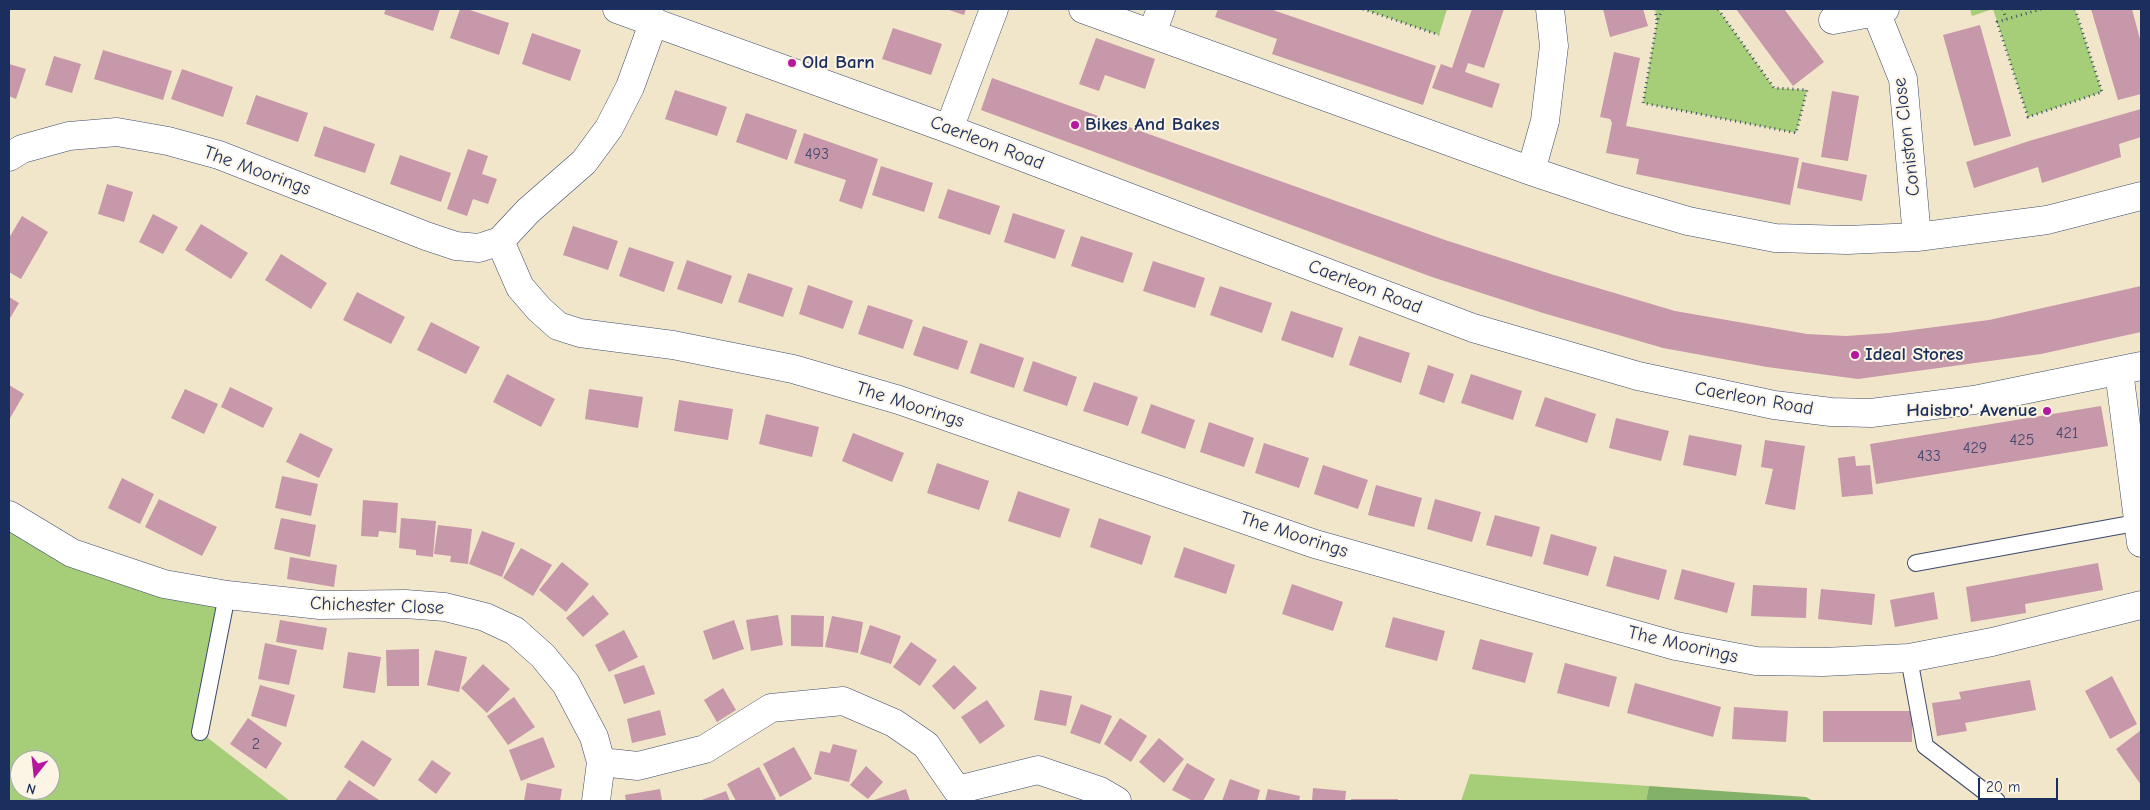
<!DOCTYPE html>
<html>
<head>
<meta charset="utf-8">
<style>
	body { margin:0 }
	#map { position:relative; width:2150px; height:810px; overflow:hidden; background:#f1e6c9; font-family:"Comic Neue",sans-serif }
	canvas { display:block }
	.frame { position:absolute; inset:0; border:10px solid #1b2f5e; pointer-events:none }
	.north { position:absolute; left:10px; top:750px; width:50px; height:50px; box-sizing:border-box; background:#fcf5e5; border:1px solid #a2a6af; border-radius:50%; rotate:196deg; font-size:14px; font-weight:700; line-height:20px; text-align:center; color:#1b2f5e }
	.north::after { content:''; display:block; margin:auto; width:18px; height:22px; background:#b5179e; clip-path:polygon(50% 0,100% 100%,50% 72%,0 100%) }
	.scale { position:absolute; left:1978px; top:778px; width:80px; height:22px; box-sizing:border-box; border:2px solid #1b2f5e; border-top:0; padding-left:6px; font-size:15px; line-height:18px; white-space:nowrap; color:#1b2f5e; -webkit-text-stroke:4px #fcf5e5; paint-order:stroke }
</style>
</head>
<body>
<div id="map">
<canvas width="2150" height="810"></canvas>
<div class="frame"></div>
<div class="north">N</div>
<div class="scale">20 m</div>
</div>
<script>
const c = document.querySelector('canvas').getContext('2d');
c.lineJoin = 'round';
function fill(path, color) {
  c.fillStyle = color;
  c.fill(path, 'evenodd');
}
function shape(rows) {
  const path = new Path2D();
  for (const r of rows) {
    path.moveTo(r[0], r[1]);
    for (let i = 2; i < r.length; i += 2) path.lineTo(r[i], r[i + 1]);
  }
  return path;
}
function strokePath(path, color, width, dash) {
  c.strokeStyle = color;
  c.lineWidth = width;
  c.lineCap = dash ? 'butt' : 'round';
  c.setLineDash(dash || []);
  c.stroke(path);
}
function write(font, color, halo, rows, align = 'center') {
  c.font = font + ' "Comic Neue",sans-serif';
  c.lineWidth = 4;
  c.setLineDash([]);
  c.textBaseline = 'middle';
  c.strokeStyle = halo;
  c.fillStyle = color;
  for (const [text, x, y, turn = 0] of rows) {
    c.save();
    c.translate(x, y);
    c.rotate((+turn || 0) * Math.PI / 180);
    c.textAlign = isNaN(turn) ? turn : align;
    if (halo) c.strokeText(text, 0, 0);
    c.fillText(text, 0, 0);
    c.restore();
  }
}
const green = shape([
	[1363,9,1447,9,1439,35],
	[1655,9,1718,9,1774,88,1807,90,1796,133,1643,103,1657,22],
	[1970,9,2075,9,2102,92,2028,117,1993,9,1972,16],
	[9,515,227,595,200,732,290,801,9,801],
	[20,760,50,760,50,790,20,790],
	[1470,774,1649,786,1646,801,1461,801]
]);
const forest = shape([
	[1649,786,1806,797,1813,801,1646,801]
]);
const building = shape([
	[386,9,440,9,433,31,384,14],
	[460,9,467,9,509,23,499,55,450,38],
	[946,9,966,9,964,15],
	[1218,9,1270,9,1436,66,1423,105,1272,54,1277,39,1215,17],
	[1472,9,1504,9,1484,68,1468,63,1465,72,1500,84,1492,108,1432,88,1441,64,1452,68],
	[1603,9,1643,9,1648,26,1610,37],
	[1736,9,1784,9,1824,62,1793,86],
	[2091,9,2132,9,2141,43,2141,94,2118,100],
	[1980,25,2011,136,1974,146,1943,35],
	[893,28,942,44,931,75,882,59],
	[532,33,581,50,570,81,522,64],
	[1096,38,1155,59,1145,89,1105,75,1099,91,1079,84],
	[103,50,172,71,163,100,94,79],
	[1614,52,1640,58,1626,126,1799,158,1790,205,1636,174,1639,159,1606,153,1612,123,1610,119,1600,117],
	[54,56,81,64,72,93,45,85],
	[9,64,26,69,16,99,9,96],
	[182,69,233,87,223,117,171,99],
	[992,78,1445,240,1554,275,1675,311,1807,334,1846,336,1889,333,1989,320,2141,286,2141,332,2041,354,1858,379,1767,367,1663,348,1543,313,1432,277,981,110],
	[675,90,727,107,717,136,665,119],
	[1832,91,1859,96,1848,161,1821,157],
	[256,95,308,113,298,142,246,124],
	[2141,109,2141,137,2119,144,2121,157,2042,183,2038,167,1974,188,1966,162,2029,141],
	[746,113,797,130,787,160,736,142],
	[324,126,375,144,365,173,314,156],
	[804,133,878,159,862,209,839,201,846,180,794,163],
	[468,149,488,156,482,174,497,179,488,204,473,199,467,216,447,209],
	[400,155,451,173,441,202,390,184],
	[1802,162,1867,175,1862,201,1797,188],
	[881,166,933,183,924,212,872,195],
	[107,184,133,192,124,222,98,214],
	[948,189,1000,206,990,235,938,218],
	[1013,213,1065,230,1055,259,1004,242],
	[153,214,178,227,163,254,139,242],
	[22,216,48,232,21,279,9,272,9,238],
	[201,224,248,253,231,279,185,250],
	[573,226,618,241,608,270,563,255],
	[1081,236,1133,253,1123,283,1071,266],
	[629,247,674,262,664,292,619,276],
	[281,254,327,283,311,309,265,280],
	[687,260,732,276,722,304,677,289],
	[1153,261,1205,278,1195,308,1143,291],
	[748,273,793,288,783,317,738,302],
	[808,285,853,301,843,329,799,314],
	[1220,286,1272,303,1262,333,1210,315],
	[357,292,405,317,391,344,343,320],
	[9,297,19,303,9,320],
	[868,305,913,320,903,349,858,334],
	[1291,311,1343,328,1333,358,1281,340],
	[431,322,480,347,466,374,417,350],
	[923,326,968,341,958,370,913,355],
	[1359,336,1410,353,1401,383,1349,365],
	[980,343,1024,358,1014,388,970,373],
	[1033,361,1077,377,1067,406,1023,391],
	[1428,365,1454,374,1444,403,1419,394],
	[507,374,555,399,541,427,493,402],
	[1471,374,1522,391,1513,420,1461,403],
	[1094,382,1138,397,1128,426,1083,411],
	[9,385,24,394,9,420],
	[230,387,273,408,263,428,221,407],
	[185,389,218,404,204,434,171,418],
	[589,389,643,397,638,428,585,419],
	[1545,397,1596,414,1587,443,1535,426],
	[679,400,733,409,728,440,674,431],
	[1151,404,1195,420,1185,449,1141,433],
	[2101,406,2108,446,1876,484,1870,444],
	[766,414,819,427,812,457,759,444],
	[1616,418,1669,431,1661,461,1609,448],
	[1209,422,1254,438,1244,467,1200,452],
	[300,433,333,449,319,478,286,462],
	[853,433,904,453,892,482,842,461],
	[1689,435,1742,445,1736,476,1683,465],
	[1765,440,1805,446,1795,510,1765,504,1773,469,1761,467],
	[1264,443,1309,458,1299,488,1255,473],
	[1855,456,1856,466,1870,465,1873,494,1842,497,1838,458],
	[937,463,989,481,979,510,927,493],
	[1323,465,1368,480,1358,509,1314,494],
	[282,476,318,484,311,516,275,508],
	[122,478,154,494,140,524,108,508],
	[1376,485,1422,498,1414,527,1368,515],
	[1018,491,1070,509,1060,538,1008,521],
	[159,499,217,527,202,556,145,527],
	[1435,499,1481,512,1472,542,1427,529],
	[363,500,398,503,396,533,379,531,378,537,361,536],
	[1495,515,1540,527,1532,557,1486,545],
	[281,518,316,525,310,557,274,549],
	[401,518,436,521,433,557,416,555,416,550,399,548],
	[1099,518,1151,536,1142,565,1090,547],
	[438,525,472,529,468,564,450,562,451,556,434,554],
	[482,531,515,543,502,577,469,564],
	[1551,534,1597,547,1588,576,1543,564],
	[1184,547,1235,565,1226,594,1174,577],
	[521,548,552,565,533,596,503,578],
	[1614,556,1667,570,1659,600,1606,586],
	[290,557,337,565,334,587,287,579],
	[562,562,589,584,566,612,539,590],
	[2098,563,2103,590,2025,604,2026,613,1971,622,1966,587],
	[1682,569,1735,583,1727,613,1674,599],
	[1292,584,1343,602,1333,631,1282,614],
	[1753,585,1807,588,1806,618,1751,616],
	[1821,589,1875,594,1872,625,1818,619],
	[1934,592,1938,619,1895,627,1890,600],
	[593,595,609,614,583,637,566,618],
	[778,615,783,645,751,651,746,620],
	[791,615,824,616,823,647,791,646],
	[832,616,863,622,858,653,825,647],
	[1393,617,1445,631,1437,661,1385,647],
	[280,620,327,628,323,650,276,642],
	[734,620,744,649,713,660,703,631],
	[870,625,901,636,891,664,860,654],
	[624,630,638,657,609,672,595,645],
	[1480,639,1533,653,1525,683,1472,669],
	[911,642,937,660,920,686,893,667],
	[265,643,297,650,289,685,258,679],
	[419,649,419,686,387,686,386,650],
	[435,650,467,657,459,692,427,685],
	[348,652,381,657,375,693,343,688],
	[1565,663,1617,677,1609,707,1557,693],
	[483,664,510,689,487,713,461,688],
	[644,665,655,694,624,704,614,675],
	[954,665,977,688,954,710,932,686],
	[2112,676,2137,724,2110,739,2085,691],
	[2030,680,2036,710,1965,723,1967,731,1937,736,1932,703,1961,699,1959,692],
	[1635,683,1721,707,1713,737,1627,713],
	[260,685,295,695,286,727,251,716],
	[723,688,736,710,717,722,704,700],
	[1040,690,1072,696,1066,726,1034,720],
	[514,697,535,727,508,745,487,716],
	[987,700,1005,726,980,744,961,717],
	[1081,704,1112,716,1100,744,1070,733],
	[1734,707,1788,711,1786,742,1732,739],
	[660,710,666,735,632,743,627,719],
	[1823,711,1912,711,1912,742,1823,742],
	[248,718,282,743,266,769,230,744],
	[1120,718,1147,736,1131,762,1104,744],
	[2140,731,2141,732,2141,785,2116,749],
	[543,737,555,767,521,781,509,750],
	[1159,738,1184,759,1164,783,1139,762],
	[362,740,392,759,374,787,344,767],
	[833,744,857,750,849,782,814,774,820,751,830,753],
	[794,747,812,779,780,797,763,764],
	[432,760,451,773,436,794,418,780],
	[1187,763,1215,779,1203,801,1193,801,1172,790],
	[866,766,883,782,868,799,850,785],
	[759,767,776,799,773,801,736,801,727,784],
	[1230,779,1260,790,1257,801,1222,801],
	[349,780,379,800,378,801,335,801],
	[527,783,562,789,560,801,524,801],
	[1313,788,1346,791,1345,801,1312,801],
	[660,789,662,801,626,801,625,795],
	[906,789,910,801,874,801,874,800],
	[1268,789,1300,796,1299,801,1265,801],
	[726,791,730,801,699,801],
	[1351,799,1398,799,1398,801,1351,801]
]);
const path = shape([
	[1363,9,1439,35],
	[1655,9,1657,21],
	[1662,9,1657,22,1643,103,1796,133,1807,90,1774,88,1718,9],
	[2003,9,2006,19],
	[2041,9,1997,22,2028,117,2102,92,2075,9]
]);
const service = shape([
	[1916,563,2141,522],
	[1909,658,1925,746,1997,801],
	[200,732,227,595]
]);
const minor = shape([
	[1083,9,1531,171,1614,199,1688,221,1775,238,1847,240,1917,237,2047,220,2141,196],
	[1885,9,1876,12,1903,79,1917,237],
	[1833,20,1876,12],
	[1152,33,1161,9],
	[949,129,994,9],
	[9,157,22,149,69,136,117,132,168,141,219,155,426,236,456,246,479,248,500,241,528,211,584,162,609,128,630,87,654,21],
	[1531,171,1545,121,1554,46,1550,9],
	[500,241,520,287,539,309,558,326,580,333,673,345,793,369,899,400,1315,544,1676,646,1756,661,1823,662,1909,658,1992,642,2141,605],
	[2119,371,2141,543],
	[9,515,72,553,164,584,227,595,320,605,405,604,445,607,485,617,515,631,543,656,566,684,594,737,601,762,596,801],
	[601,762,638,766,705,749,771,708,843,701,894,723,926,745,957,790,1038,770,1100,791,1117,801]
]);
const secondary = shape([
	[617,9,949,129,1473,328,1638,376,1774,405,1831,412,1871,413,1974,400,2141,366]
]);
const markers = [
	[792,63,5,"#b5179e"],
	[1075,125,5,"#b5179e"],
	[1855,355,5,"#b5179e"],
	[2047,411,5,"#b5179e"]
];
const numberNames = [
	["493",817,154],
	["421",2067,433],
	["425",2022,440],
	["429",1975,448],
	["433",1929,456],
	["2",256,744]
];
const poiNames = [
	["Old Barn",802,63],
	["Bikes And Bakes",1085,125],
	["Ideal Stores",1865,355],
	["Haisbro' Avenue",2037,411,"right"]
];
const streetNames = [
	["Coniston Close",1907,137,-97],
	["Caerleon Road",987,143,21],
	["The Moorings",257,171,20],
	["Caerleon Road",1365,287,21],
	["Caerleon Road",1754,399,10],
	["The Moorings",910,405,18],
	["The Moorings",1294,535,18],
	["Chichester Close",377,606,2],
	["The Moorings",1683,645,13]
];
fill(green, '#a6ce79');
fill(forest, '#84b169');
fill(building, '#c797aa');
strokePath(service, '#3b4a6e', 18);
strokePath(minor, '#3b4a6e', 29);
strokePath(secondary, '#3b4a6e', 29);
strokePath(path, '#3b4a6e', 3, [1, 4]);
strokePath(service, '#fff', 16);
strokePath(minor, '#fff', 28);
strokePath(secondary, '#fff', 28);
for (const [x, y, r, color] of markers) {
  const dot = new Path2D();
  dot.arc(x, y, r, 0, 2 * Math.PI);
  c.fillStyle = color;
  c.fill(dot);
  strokePath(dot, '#fcf5e5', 2);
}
write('16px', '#464971', null, numberNames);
write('bold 19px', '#1b2f5e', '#fcf5e5', poiNames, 'left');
write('19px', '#1b2f5e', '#fcf5e5', streetNames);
</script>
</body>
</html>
